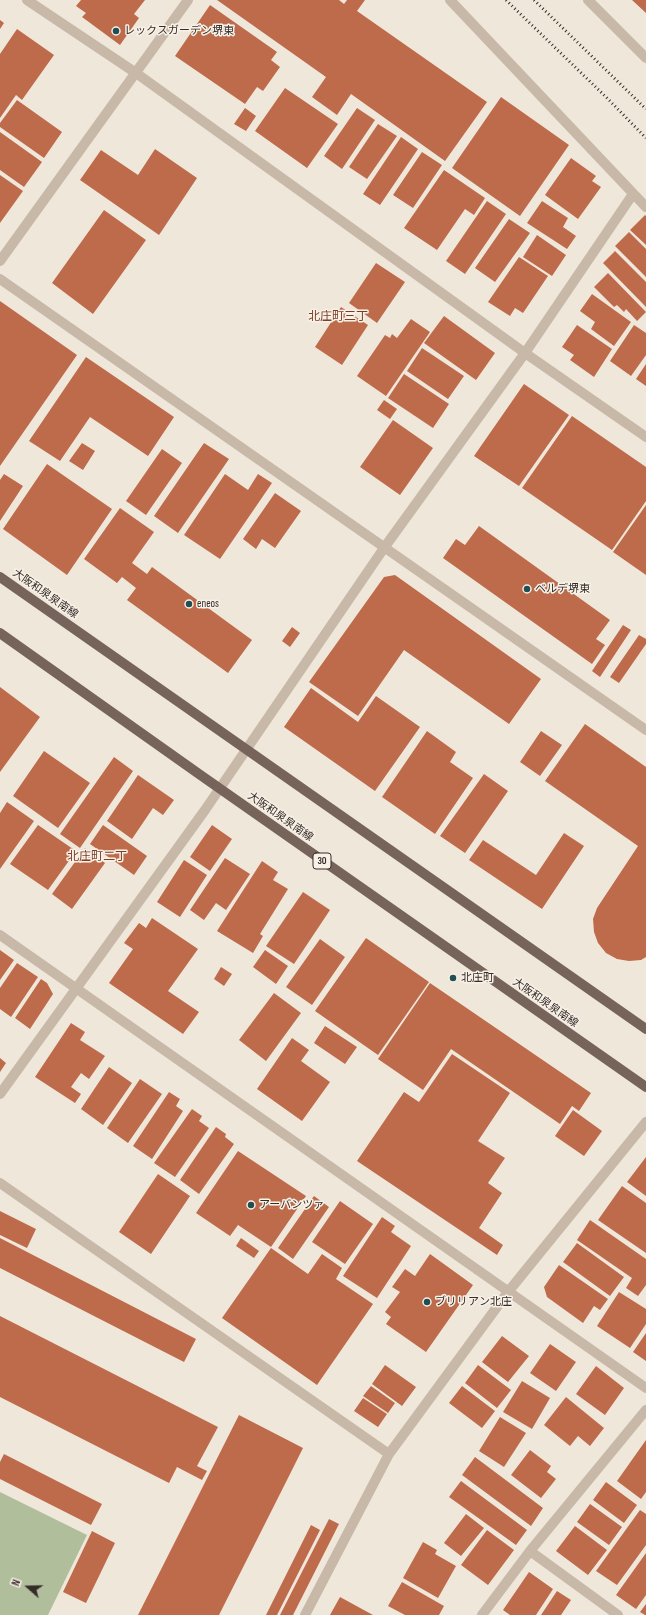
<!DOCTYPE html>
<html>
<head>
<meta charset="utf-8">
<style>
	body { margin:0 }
	#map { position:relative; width:646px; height:1615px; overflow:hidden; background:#f0e7db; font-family:"Sofia Sans Condensed",sans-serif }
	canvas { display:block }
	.north { position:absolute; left:8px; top:1567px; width:40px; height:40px; -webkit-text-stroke:3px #f8f1e7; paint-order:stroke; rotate:290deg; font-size:11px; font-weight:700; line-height:16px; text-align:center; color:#352c28 }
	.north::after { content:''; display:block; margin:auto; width:14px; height:18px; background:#352c28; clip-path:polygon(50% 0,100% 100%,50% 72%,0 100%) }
</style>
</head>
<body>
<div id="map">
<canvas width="646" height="1615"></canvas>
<div class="north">N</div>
</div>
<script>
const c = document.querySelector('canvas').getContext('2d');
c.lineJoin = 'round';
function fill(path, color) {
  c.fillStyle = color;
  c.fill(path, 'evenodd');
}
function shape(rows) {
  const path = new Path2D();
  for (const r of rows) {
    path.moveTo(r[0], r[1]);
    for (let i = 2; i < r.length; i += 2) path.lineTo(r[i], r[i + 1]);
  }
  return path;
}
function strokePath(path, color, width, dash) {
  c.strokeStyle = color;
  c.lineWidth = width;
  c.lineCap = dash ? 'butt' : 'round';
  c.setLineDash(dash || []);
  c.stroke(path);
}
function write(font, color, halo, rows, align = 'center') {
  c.font = font + ' "Sofia Sans Condensed","Noto Sans JP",sans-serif';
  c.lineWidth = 3;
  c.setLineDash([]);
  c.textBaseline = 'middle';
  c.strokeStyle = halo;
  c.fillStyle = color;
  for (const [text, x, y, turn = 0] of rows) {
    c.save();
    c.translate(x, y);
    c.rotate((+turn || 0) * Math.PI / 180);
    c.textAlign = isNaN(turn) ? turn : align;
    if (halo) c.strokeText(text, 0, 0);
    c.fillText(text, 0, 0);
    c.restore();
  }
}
const green = shape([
	[0,1492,87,1535,48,1615,0,1615]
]);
const building = shape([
	[81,0,145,0,134,14,139,18,120,45,82,17,86,13,76,6],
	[217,0,339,0,344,4,347,0,365,0,357,11,487,102,445,161,351,94,337,115,312,97,326,77],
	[632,0,646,0,646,13],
	[210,5,277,52,271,60,280,67,263,91,257,87,245,104,175,56],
	[0,20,4,23,0,29],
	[17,29,54,55,22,100,16,95,0,118,0,54],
	[285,88,338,124,307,168,255,131],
	[501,97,569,145,520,216,452,168],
	[17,100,62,132,44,158,0,127,0,123],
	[245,108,256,116,246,131,234,124],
	[357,108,375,120,342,169,324,156],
	[378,124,397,136,367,179,349,167],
	[0,132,42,162,24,187,0,170],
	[401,137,418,149,380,205,363,194],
	[155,149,197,178,159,235,80,180,101,150,138,175],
	[422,152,442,165,413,208,393,195],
	[571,158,596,176,592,181,601,187,578,219,545,195],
	[444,170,485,198,474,215,465,209,437,250,404,228],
	[0,175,23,191,0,223],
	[487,201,506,214,465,274,446,261],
	[542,201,568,218,563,227,576,236,567,249,527,223],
	[104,210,146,240,93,314,52,283],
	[645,215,646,216,646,245,630,230],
	[509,219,530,233,495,282,475,268],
	[629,232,646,249,646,277,615,246],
	[537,235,566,255,552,276,523,257],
	[615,251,646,282,646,307,603,263],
	[519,257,548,276,523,313,515,308,510,316,488,302],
	[376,263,405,282,377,323,349,303],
	[608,273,646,312,637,321,626,309,624,312,617,305,614,307,594,287],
	[592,294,631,322,614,346,591,329,595,322,580,311],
	[0,301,77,355,0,466],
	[341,307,368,325,342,365,315,347],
	[444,316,495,353,476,380,424,343],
	[411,319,430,332,386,396,357,376,385,335,390,338,392,334,397,338],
	[577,325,612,349,594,377,570,360,574,355,562,347],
	[634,325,646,333,646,355,631,376,610,361],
	[422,348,464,376,448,399,407,371],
	[86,357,174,417,148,456,90,417,60,461,29,441],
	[646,364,646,386,636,379],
	[404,374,449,404,433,428,388,398],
	[524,384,569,415,519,486,474,456],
	[384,400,397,409,390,419,377,410],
	[572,416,646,467,646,501,612,550,522,488],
	[393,420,433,448,400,495,360,467],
	[82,443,95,451,83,470,69,461],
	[204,443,229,459,178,533,154,516],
	[162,449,182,463,146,515,126,501],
	[47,464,112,509,67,575,3,529],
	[4,474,23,486,0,521,0,480],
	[225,474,248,490,258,474,272,483,220,559,184,535],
	[275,493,301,511,275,548,262,539,256,549,243,539],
	[646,505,646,575,613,552],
	[120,508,154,532,132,563,147,574,152,567,252,640,228,673,127,600,136,588,122,577,117,583,84,559],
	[479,526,610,620,596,639,605,645,592,664,443,558,456,539,465,545],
	[395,575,541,679,509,724,404,650,358,716,309,682,384,577],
	[623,625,631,630,600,677,592,671],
	[292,627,300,633,290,647,282,641],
	[639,635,646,639,646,644,619,683,610,677],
	[0,687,40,717,0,772],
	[311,688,358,722,376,696,420,727,375,791,284,727],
	[585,724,646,767,646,957,641,960,629,961,617,959,606,953,598,943,594,932,593,919,597,908,638,846,545,781],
	[427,731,456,752,450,762,473,778,435,834,382,797],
	[541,731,562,745,540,776,520,762],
	[44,751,90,783,58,828,13,796],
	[114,757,133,771,80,848,60,834],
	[484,774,508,791,465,853,440,836],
	[138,775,174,800,163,815,153,808,132,839,107,821],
	[7,802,34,821,0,869,0,813],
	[38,825,76,851,48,890,10,864],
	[103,825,147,856,134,875,90,844],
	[212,825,232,839,210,871,190,857],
	[564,833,584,846,542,909,469,860,483,840,536,875],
	[85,848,105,863,72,909,52,894],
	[225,858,250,874,226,910,216,903,204,920,190,910],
	[184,860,207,875,180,917,157,902],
	[262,861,278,872,273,880,288,889,260,934,263,936,253,953,217,931],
	[303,892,330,910,294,964,266,946],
	[152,918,198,949,168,991,199,1012,183,1034,109,983,133,949,124,943,139,923,146,928],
	[366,938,429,982,378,1055,315,1011],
	[320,939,345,957,312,1005,286,987],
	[0,950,14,960,0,980],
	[265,950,288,966,276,984,253,967],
	[17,963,38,977,11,1017,0,1009,0,988],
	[221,967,232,974,224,986,214,979],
	[41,979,47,983,53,994,30,1029,15,1018],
	[430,983,591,1093,579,1111,572,1106,560,1124,451,1049,423,1090,378,1059],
	[274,993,301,1013,266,1061,239,1040],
	[71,1023,85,1032,80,1040,105,1056,89,1079,81,1073,71,1087,81,1094,75,1103,35,1077],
	[325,1026,357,1047,345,1064,314,1043],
	[292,1038,309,1050,301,1061,330,1082,302,1121,257,1089],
	[452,1054,510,1093,478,1141,505,1158,488,1183,502,1193,479,1228,503,1245,497,1255,357,1161,404,1092,419,1102],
	[0,1058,6,1063,0,1072],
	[109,1067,132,1083,103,1125,81,1109],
	[140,1079,162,1094,128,1143,107,1128],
	[169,1092,180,1099,176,1106,183,1111,152,1159,133,1146],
	[192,1109,202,1116,199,1121,209,1128,175,1177,154,1163],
	[573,1110,602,1131,584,1156,555,1136],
	[216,1127,226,1134,225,1137,234,1144,199,1194,180,1180],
	[238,1151,306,1196,271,1247,238,1225,230,1236,196,1213],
	[646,1157,646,1196,627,1182],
	[158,1174,190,1196,151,1254,119,1232],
	[622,1186,646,1203,646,1253,598,1220],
	[314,1196,329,1207,293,1259,278,1248],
	[340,1201,373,1224,345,1264,312,1242],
	[0,1211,36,1229,27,1248,0,1235],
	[382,1217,395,1226,391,1232,411,1246,377,1298,343,1276],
	[590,1220,646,1259,646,1285,638,1296,626,1288,632,1278,577,1240],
	[0,1238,196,1339,184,1362,0,1268],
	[241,1238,259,1251,254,1258,236,1246],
	[577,1243,624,1277,610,1296,563,1262],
	[271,1248,308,1274,322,1254,342,1268,336,1279,373,1304,317,1385,222,1318],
	[430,1254,473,1285,426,1352,386,1324,391,1317,385,1312,400,1292,392,1287,405,1269,415,1276],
	[559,1265,608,1299,600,1310,594,1306,583,1323,547,1297,544,1287],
	[619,1292,646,1309,646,1324,630,1348,597,1326],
	[0,1316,218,1427,197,1466,207,1471,202,1480,177,1467,169,1483,0,1397],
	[646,1333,646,1361,633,1352],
	[502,1336,529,1356,508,1382,482,1362],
	[550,1344,576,1362,556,1391,530,1373],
	[385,1365,416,1387,402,1406,372,1384],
	[478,1365,511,1390,497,1408,465,1383],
	[596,1366,624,1388,605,1415,576,1394],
	[522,1381,550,1398,532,1429,503,1412],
	[371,1386,395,1403,388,1413,363,1396],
	[462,1386,495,1411,482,1428,449,1403],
	[566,1397,604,1428,590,1446,578,1436,570,1446,544,1425],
	[363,1398,387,1414,378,1427,354,1411],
	[239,1415,303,1448,284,1486,219,1615,138,1615],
	[500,1417,526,1433,504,1467,479,1451],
	[646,1440,646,1492,641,1499,617,1481],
	[530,1450,551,1466,547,1472,556,1479,541,1498,511,1475],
	[4,1454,102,1504,91,1525,0,1479,0,1462],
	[475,1457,543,1508,531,1526,462,1475],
	[461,1481,527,1530,516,1545,449,1497],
	[606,1482,637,1505,624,1523,593,1500],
	[590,1504,622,1527,609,1545,577,1522],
	[640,1510,646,1514,646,1545,617,1585,596,1571],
	[466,1514,484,1528,461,1556,444,1543],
	[329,1519,339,1524,293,1615,280,1615],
	[311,1525,320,1530,277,1615,266,1615],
	[575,1526,607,1550,588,1575,556,1551],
	[487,1530,514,1550,488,1585,461,1565],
	[92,1531,115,1543,86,1603,63,1592],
	[423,1542,437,1550,435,1554,456,1566,438,1598,403,1578],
	[646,1553,646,1595,636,1609,616,1595],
	[529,1572,553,1589,536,1615,510,1615,503,1610],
	[402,1582,444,1606,439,1615,405,1615,388,1606],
	[557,1591,571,1600,561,1615,541,1615],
	[340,1597,373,1615,330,1615],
	[646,1604,646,1615,645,1615,640,1612]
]);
const minor = shape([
	[27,0,136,73,525,353,646,437],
	[450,0,646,207],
	[588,0,646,58],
	[0,261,188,0],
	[0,279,646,730],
	[0,935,646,1388],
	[0,1094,205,810,384,548,525,353,633,194],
	[0,1183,389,1454],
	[530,1551,618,1615],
	[305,1615,389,1454,508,1292,646,1122],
	[482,1615,530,1551,646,1410]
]);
const primary = shape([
	[0,577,646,1029],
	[0,633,199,774,646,1087]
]);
const rail = shape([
	[506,0,607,98,646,138],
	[534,0,646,109]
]);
const markers = [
	[116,31,4,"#204e53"],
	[527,589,4,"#204e53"],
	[189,604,4,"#204e53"],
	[453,978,4,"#204e53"],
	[251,1205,4,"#204e53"],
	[427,1302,4,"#204e53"]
];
const shields = [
	[322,861,18]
];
const shieldNames = [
	["30",322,861]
];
const poiNames = [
	["レックスガーデン堺東",124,31],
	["ベルデ堺東",535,589],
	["eneos",197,604],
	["北庄町",461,978],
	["アーバンツァ",259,1205],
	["ブリリアン北庄",435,1302]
];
const streetNames = [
	["大阪和泉泉南線",45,594,35],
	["大阪和泉泉南線",280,817,35],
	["大阪和泉泉南線",545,1003,35]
];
const neighbourhoodNames = [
	["北庄町三丁",338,317],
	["北庄町二丁",97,857]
];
fill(green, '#b1be9c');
fill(building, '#be6b4b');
strokePath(minor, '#c7b8a8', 10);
strokePath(primary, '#76645a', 10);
strokePath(rail, '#352c28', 3, [1, 3]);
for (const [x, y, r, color] of markers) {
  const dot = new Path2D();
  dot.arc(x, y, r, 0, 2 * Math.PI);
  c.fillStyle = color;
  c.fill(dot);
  strokePath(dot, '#f8f1e7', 1.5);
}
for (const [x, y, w] of shields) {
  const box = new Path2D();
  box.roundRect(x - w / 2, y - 8, w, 16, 3);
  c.fillStyle = '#f8f1e7';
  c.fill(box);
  strokePath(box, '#352c28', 1);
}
write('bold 10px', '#352c28', null, shieldNames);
write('11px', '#352c28', '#f8f1e7', poiNames, 'left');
write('11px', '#352c28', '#f8f1e7', streetNames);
write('12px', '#7e3e26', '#f8f1e7', neighbourhoodNames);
</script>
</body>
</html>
